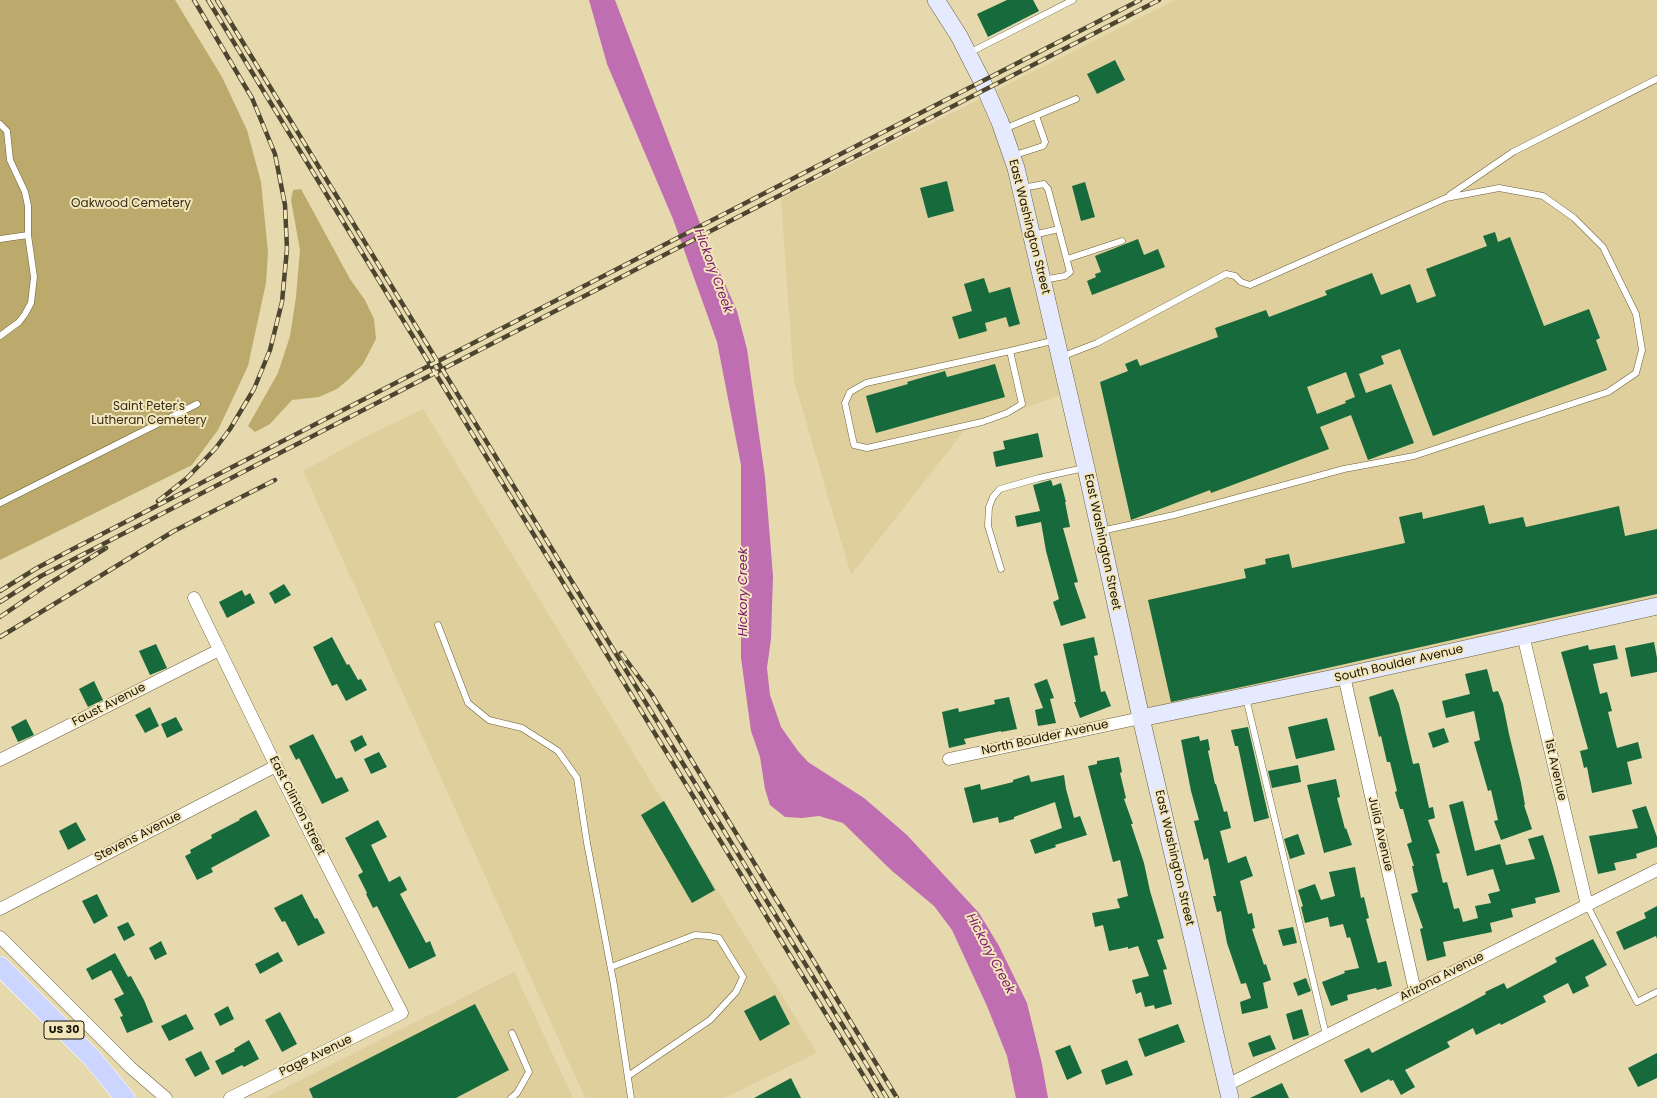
<!DOCTYPE html>
<html>
<head>
<meta charset="utf-8">
<style>
	body { margin:0 }
	canvas { display:block; background:#e6d9ae }
</style>
</head>
<body>
<canvas width="1657" height="1098"></canvas>
<script>
const c = document.querySelector('canvas').getContext('2d');
c.lineJoin = 'round';
function fill(path, color) {
  c.fillStyle = color;
  c.fill(path, 'evenodd');
}
function shape(rows) {
  const path = new Path2D();
  for (const r of rows) {
    path.moveTo(r[0], r[1]);
    for (let i = 2; i < r.length; i += 2) path.lineTo(r[i], r[i + 1]);
  }
  return path;
}
function strokePath(path, color, width, dash) {
  c.strokeStyle = color;
  c.lineWidth = width;
  c.lineCap = dash ? 'butt' : 'round';
  c.setLineDash(dash || []);
  c.stroke(path);
}
function write(font, color, halo, rows, align = 'center') {
  c.font = font + ' Poppins,sans-serif';
  c.lineWidth = 4;
  c.setLineDash([]);
  c.textBaseline = 'middle';
  c.strokeStyle = halo;
  c.fillStyle = color;
  for (const [text, x, y, turn = 0] of rows) {
    c.save();
    c.translate(x, y);
    c.rotate((+turn || 0) * Math.PI / 180);
    c.textAlign = isNaN(turn) ? turn : align;
    if (halo) c.strokeText(text, 0, 0);
    c.fillText(text, 0, 0);
    c.restore();
  }
}
const built = shape([
	[1175,0,1657,0,1657,607,1145,709,991,93],
	[984,97,998,126,1065,393,964,431,851,575,794,381,781,199],
	[423,409,817,1053,724,1098,585,1098,303,471,359,440],
	[514,971,573,1098,265,1098,510,974]
]);
const green = shape([
	[0,0,175,0,222,77,247,130,261,182,268,252,266,283,248,366,218,430,192,465,0,560],
	[301,189,350,279,365,300,374,319,376,339,363,364,349,379,337,389,319,397,292,400,270,424,255,432,248,426,278,373,290,336,296,297,300,250,291,200,293,190]
]);
const water = shape([
	[589,0,615,0,712,255,737,311,747,349,765,477,773,576,771,639,767,668,770,695,781,727,798,751,808,762,864,798,907,835,979,913,999,946,1027,1003,1042,1064,1048,1098,1016,1098,1007,1056,987,1006,952,930,934,906,891,870,843,823,819,816,802,818,785,817,770,805,765,789,760,757,751,731,741,658,741,465,717,342,673,219,607,64]
]);
const building = shape([
	[1007,0,1033,0,1039,11,988,37,977,14],
	[1115,60,1125,80,1097,94,1087,74],
	[947,181,954,211,928,218,920,188],
	[1085,182,1095,217,1081,221,1072,186],
	[1495,232,1498,242,1510,237,1544,326,1589,309,1600,338,1596,340,1607,370,1433,436,1400,349,1381,356,1384,364,1359,374,1366,393,1391,384,1414,443,1368,460,1351,415,1320,427,1329,449,1211,493,1210,490,1131,520,1100,382,1128,371,1125,364,1137,359,1140,366,1218,337,1215,328,1266,310,1269,317,1327,295,1325,291,1372,273,1381,295,1410,284,1417,303,1436,296,1426,269,1487,246,1483,236],
	[1346,372,1355,397,1345,401,1346,403,1317,414,1307,387],
	[1138,239,1144,255,1158,249,1165,267,1092,295,1087,281,1096,277,1095,274,1101,272,1095,256],
	[984,278,989,293,1010,287,1020,324,1009,327,1006,317,985,323,987,331,959,339,952,317,972,311,964,284],
	[995,364,1005,397,876,433,866,396,908,384,907,382,945,371,947,377],
	[1038,433,1043,457,996,467,993,452,1005,449,1003,441],
	[1051,480,1053,486,1061,483,1066,502,1065,502,1070,527,1063,528,1078,582,1074,583,1086,618,1061,626,1053,602,1059,599,1046,551,1041,522,1017,527,1015,516,1040,511,1033,485],
	[1484,505,1489,524,1523,517,1526,527,1619,506,1625,536,1657,529,1657,594,1265,682,1171,702,1148,600,1246,578,1244,569,1266,564,1265,559,1289,554,1292,568,1405,543,1399,517,1422,512,1423,519],
	[284,584,291,595,275,604,269,593],
	[242,590,245,596,250,593,255,603,227,618,219,602],
	[332,637,347,665,349,664,358,680,361,679,367,690,346,701,337,684,332,686,313,647],
	[1094,637,1098,655,1094,656,1101,692,1105,691,1111,706,1080,718,1074,702,1076,702,1063,644],
	[1654,642,1657,658,1657,672,1631,677,1625,648],
	[156,644,167,668,150,675,139,651],
	[1588,645,1589,650,1615,645,1618,659,1593,664,1600,694,1607,692,1612,711,1608,712,1617,748,1638,742,1642,758,1627,762,1632,784,1592,793,1587,767,1584,768,1580,751,1588,749,1561,652],
	[1487,669,1493,692,1498,691,1503,704,1509,734,1521,783,1525,805,1524,805,1532,829,1501,840,1494,821,1498,820,1491,790,1488,791,1474,742,1480,740,1474,711,1446,718,1442,701,1470,694,1465,674],
	[1047,679,1054,698,1050,699,1056,723,1038,726,1035,710,1043,708,1034,684],
	[94,681,103,700,88,707,79,689],
	[1393,689,1399,704,1413,764,1419,763,1429,808,1433,807,1435,818,1428,820,1440,853,1436,854,1443,883,1447,882,1454,909,1459,908,1463,922,1478,918,1475,906,1491,903,1488,894,1500,891,1493,869,1467,876,1449,805,1463,801,1475,851,1500,844,1506,865,1535,859,1528,839,1543,835,1552,863,1560,892,1535,898,1536,903,1511,909,1513,917,1490,923,1492,932,1443,942,1446,956,1427,961,1420,929,1423,928,1411,894,1418,892,1412,866,1414,866,1407,844,1412,842,1403,809,1400,809,1395,792,1397,791,1390,762,1387,762,1381,736,1379,737,1369,697],
	[1009,697,1017,729,1001,732,1001,731,964,739,966,744,949,748,942,712,958,708,959,712,995,704,994,700],
	[150,707,159,726,145,733,135,715],
	[176,717,183,730,167,738,161,724],
	[1327,718,1335,750,1296,759,1288,727],
	[26,719,34,735,18,742,11,727],
	[1248,727,1269,818,1254,822,1238,746,1235,746,1231,730],
	[1444,728,1449,742,1433,748,1428,733],
	[313,734,336,779,342,777,349,791,322,804,299,758,296,760,289,746],
	[362,735,367,745,355,752,350,741],
	[1199,736,1200,741,1208,739,1210,750,1208,751,1215,784,1216,784,1224,812,1227,811,1231,828,1220,831,1228,863,1246,856,1253,876,1240,881,1248,914,1252,913,1255,928,1252,929,1264,965,1266,964,1271,980,1263,983,1268,1008,1242,1014,1240,1002,1251,998,1246,983,1241,984,1227,943,1221,911,1217,912,1213,896,1216,896,1208,858,1204,860,1194,821,1199,820,1191,791,1181,740],
	[379,752,387,767,371,774,364,759],
	[1119,757,1122,772,1120,773,1126,798,1124,799,1133,824,1131,824,1144,863,1150,891,1164,938,1157,940,1167,969,1163,970,1172,1004,1155,1009,1154,1005,1145,1007,1141,992,1136,994,1132,980,1149,976,1138,946,1128,949,1128,947,1109,951,1103,925,1095,927,1092,913,1120,908,1117,899,1128,896,1120,860,1113,862,1088,766,1097,764,1097,761],
	[1298,765,1301,782,1272,788,1268,771],
	[1029,775,1031,782,1064,775,1066,789,1074,818,1080,816,1087,835,1055,845,1056,847,1035,854,1030,840,1062,828,1055,802,1014,817,1014,819,999,823,998,817,973,823,964,788,980,784,981,790,1013,782,1013,780],
	[1336,779,1340,797,1337,798,1345,829,1346,828,1352,845,1324,853,1307,785],
	[664,801,715,890,692,903,641,815],
	[1646,806,1657,837,1657,847,1636,854,1637,858,1614,863,1616,870,1598,874,1589,836,1638,828,1632,810],
	[256,810,270,836,211,868,213,872,197,880,185,856,191,853,190,850,212,838,211,835,240,820,239,819],
	[378,820,387,837,371,845,389,882,400,876,407,890,400,894,426,943,430,941,436,956,409,969,377,906,373,908,366,894,367,893,358,875,363,872,345,838],
	[76,822,86,840,68,850,59,831],
	[1298,834,1305,854,1290,859,1284,839],
	[1355,867,1361,898,1364,897,1369,918,1366,919,1378,963,1386,961,1392,986,1377,990,1376,988,1347,995,1348,1000,1331,1006,1322,982,1345,973,1344,971,1359,968,1350,937,1347,938,1343,924,1330,927,1328,917,1305,923,1301,907,1303,906,1298,890,1315,884,1321,900,1335,896,1329,872],
	[97,894,108,916,94,924,82,901],
	[302,894,315,919,317,918,325,933,298,946,285,921,282,922,274,908],
	[1657,906,1657,939,1656,936,1624,950,1616,932,1646,918,1644,913],
	[128,922,135,935,124,941,117,927],
	[1293,927,1297,943,1283,946,1278,930],
	[1593,939,1607,965,1585,977,1589,986,1573,994,1568,983,1543,996,1546,1002,1501,1025,1500,1023,1476,1035,1473,1028,1447,1042,1450,1047,1405,1070,1415,1087,1401,1095,1393,1080,1390,1081,1389,1079,1361,1093,1344,1060,1369,1048,1372,1053,1462,1007,1486,994,1485,992,1504,983,1507,989,1557,962,1555,958],
	[161,941,167,954,155,960,149,948],
	[278,952,283,961,260,974,255,964],
	[115,953,128,977,131,976,144,1000,153,1022,127,1033,120,1017,123,1016,114,999,124,994,111,970,92,980,86,969],
	[1306,978,1311,991,1298,996,1293,983],
	[775,995,790,1024,760,1041,744,1011],
	[475,1004,509,1070,456,1098,313,1098,309,1089],
	[228,1006,234,1019,220,1026,214,1014],
	[1302,1009,1309,1035,1293,1040,1286,1014],
	[280,1012,297,1044,282,1052,265,1020],
	[186,1014,194,1029,169,1041,161,1026],
	[1178,1024,1185,1042,1145,1057,1138,1039],
	[1270,1035,1276,1049,1253,1057,1248,1043],
	[249,1040,259,1059,244,1067,242,1065,222,1075,215,1061,235,1051,234,1049],
	[1070,1045,1082,1073,1067,1080,1055,1051],
	[201,1051,210,1069,195,1077,185,1059],
	[1657,1053,1657,1078,1638,1087,1628,1068],
	[1127,1060,1133,1075,1106,1085,1101,1070],
	[791,1078,801,1098,754,1098],
	[1282,1083,1289,1098,1250,1098]
]);
const lane = shape([
	[969,53,1073,0],
	[0,124,7,131,10,160,25,192,28,206,28,235,34,277,31,303,25,314,19,322,0,336],
	[1004,129,1076,99],
	[1012,156,1043,146,1045,142,1036,116],
	[1022,188,1044,184,1048,189,1070,272,1065,276,1043,280],
	[1450,195,1513,152,1657,79],
	[1033,235,1059,229],
	[0,239,28,235],
	[1067,259,1122,241],
	[1010,351,1022,404,1007,413,982,422,867,448,854,445,845,403,850,392,866,383,1010,351,1056,340],
	[1061,357,1097,343,1226,274,1235,276,1241,282,1250,285,1446,198,1499,188,1543,196,1574,218,1603,247,1636,314,1642,350,1636,373,1608,392,1414,456,1344,469,1174,515,1101,531],
	[0,503,197,404],
	[1001,569,988,526,989,507,993,497,1000,489,1039,478,1084,468],
	[438,625,468,703,489,720,522,728,558,751,577,778,587,843,614,985,631,1098],
	[1246,698,1326,1035],
	[1587,905,1637,1002,1657,992],
	[611,967,695,935,709,936,719,938,743,977,736,992,710,1020,628,1076],
	[511,1098,517,1093,529,1072,512,1033]
]);
const street = shape([
	[194,598,276,766,402,1013,230,1098],
	[1523,635,1587,905],
	[1344,676,1415,991],
	[949,759,1141,718],
	[0,760,219,650],
	[0,909,276,766],
	[0,937,130,1067,166,1098],
	[1227,1085,1657,870]
]);
const secondary = shape([
	[936,0,959,36,982,81,1000,122,1016,168,1086,468,1141,718,1230,1098],
	[1141,718,1344,676,1657,606]
]);
const primary = shape([
	[0,966,92,1058,125,1098]
]);
const rail = shape([
	[208,0,877,1098],
	[217,0,887,1098],
	[158,501,187,478,215,449,230,429,254,389,270,350,282,302,287,249,285,205,275,154,252,98,194,0],
	[0,591,37,568,69,551,1140,0],
	[0,602,41,576,1159,0],
	[0,617,47,585,106,548],
	[0,637,174,531,275,480],
	[621,653,652,695,897,1098]
]);
const shields = [
	[64,1030,40]
];
const shieldNames = [
	["US 30",64,1030]
];
const parkNames = [
	["Oakwood Cemetery",131,204],
	["Saint Peter's",149,407],
	["Lutheran Cemetery",149,421]
];
const streetNames = [
	["East Washington Street",1029,227,76],
	["East Washington Street",1102,542,78],
	["South Boulder Avenue",1399,664,-13],
	["Faust Avenue",109,705,-27],
	["North Boulder Avenue",1045,738,-12],
	["1st Avenue",1555,770,77],
	["East Clinton Street",297,806,63],
	["Julia Avenue",1380,834,77],
	["Stevens Avenue",138,837,-27],
	["East Washington Street",1174,858,77],
	["Arizona Avenue",1442,977,-27],
	["Page Avenue",316,1056,-26]
];
const waterNames = [
	["Hickory Creek",713,271,70],
	["Hickory Creek",744,592,-90],
	["Hickory Creek",990,954,62]
];
fill(built, '#decf9d');
fill(green, '#bcaa6d');
fill(water, '#c06eb2');
fill(building, '#176a3c');
strokePath(lane, '#6b6039', 7);
strokePath(street, '#6b6039', 13);
strokePath(secondary, '#6b6039', 18);
strokePath(primary, '#fff', 20);
strokePath(lane, '#fff', 6);
strokePath(street, '#fff', 12);
strokePath(secondary, '#e5eaff', 17);
strokePath(primary, '#cbd5ff', 19);
strokePath(rail, '#4c4630', 4.5);
strokePath(rail, '#f3e6bb', 3, [9]);
for (const [x, y, w] of shields) {
  const box = new Path2D();
  box.roundRect(x - w / 2, y - 9, w, 18, 3);
  c.fillStyle = '#f3e6bb';
  c.fill(box);
  strokePath(box, '#181405', 1);
}
write('bold 11px', '#181405', null, shieldNames);
write('12px', '#342f1b', '#f3e6bb', parkNames);
write('12px', '#181405', '#f3e6bb', streetNames);
write('italic 13px', '#7b1770', '#f3e6bb', waterNames);
</script>
</body>
</html>
